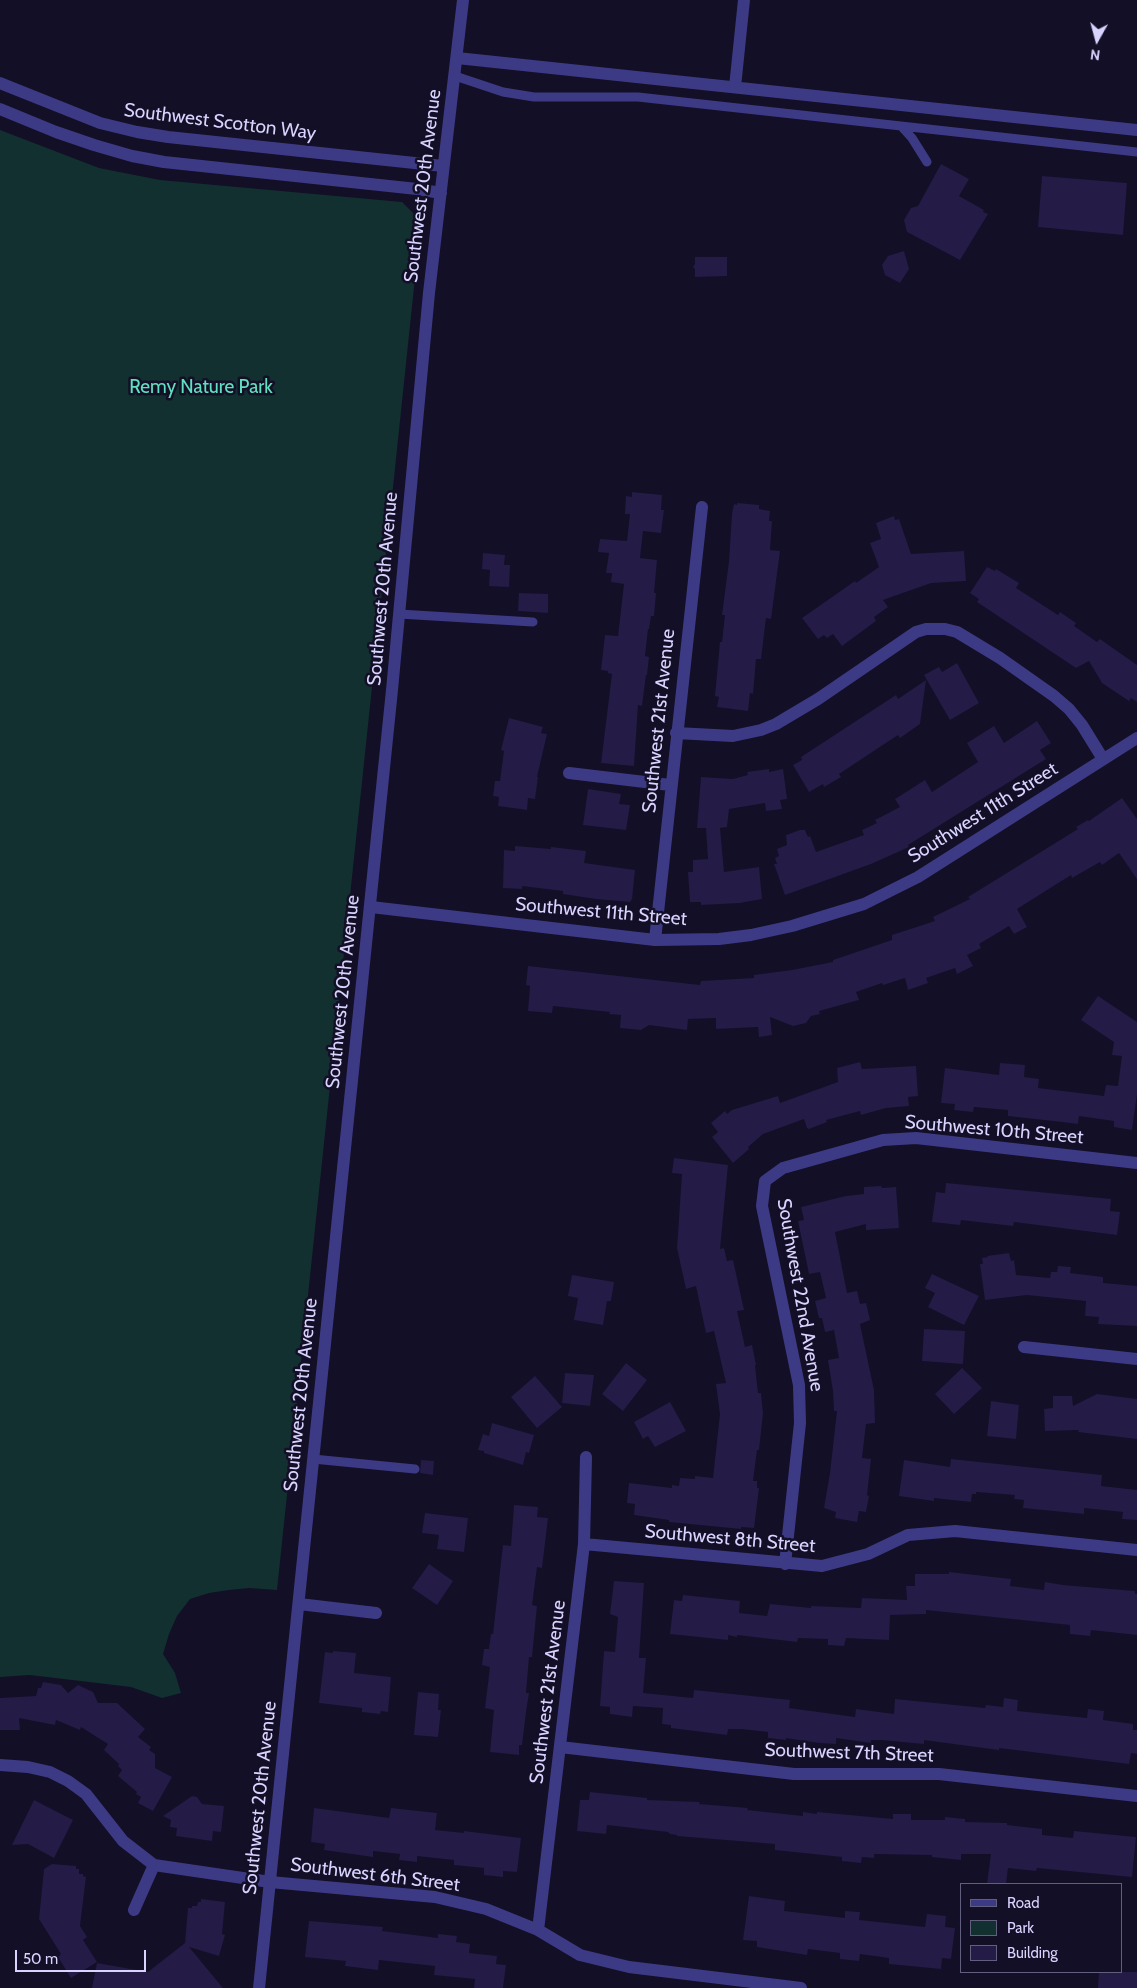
<!DOCTYPE html>
<html>
<head>
<meta charset="utf-8">
<style>
	body { margin:0 }
	#map { position:relative; width:1137px; height:1988px; overflow:hidden; background:#130f26; font-family:Cabin,sans-serif }
	canvas { display:block }
	.legend { position:absolute; left:960px; top:1883px; width:162px; height:90px; box-sizing:border-box; background:#130f26; border:1px solid #625e7d; margin:0; padding:6px 9px; list-style:none; font-size:15px; color:#d9d4ff }
	.legend li { display:flex; align-items:center; gap:10px; height:25px }
	.legend b { width:25px; border:1px solid #625e7d }
	.north { position:absolute; left:1072px; top:15px; width:50px; height:50px; -webkit-text-stroke:4px #130f26; paint-order:stroke; rotate:187deg; font-size:14px; font-weight:700; line-height:20px; text-align:center; color:#d9d4ff }
	.north::after { content:''; display:block; margin:auto; width:18px; height:22px; background:#d9d4ff; clip-path:polygon(50% 0,100% 100%,50% 72%,0 100%) }
	.scale { position:absolute; left:15px; top:1950px; width:131px; height:22px; box-sizing:border-box; border:2px solid #d9d4ff; border-top:0; padding-left:6px; font-size:15px; line-height:18px; white-space:nowrap; color:#d9d4ff; -webkit-text-stroke:4px #130f26; paint-order:stroke }
</style>
</head>
<body>
<div id="map">
<canvas width="1137" height="1988"></canvas>
<ul class="legend">
<li><b style="height:6px;background:#3d3a85"></b>Road</li>
<li><b style="height:14px;background:#12302f"></b>Park</li>
<li><b style="height:14px;background:#241b47"></b>Building</li>
</ul>
<div class="north">N</div>
<div class="scale">50 m</div>
</div>
<script>
const c = document.querySelector('canvas').getContext('2d');
c.lineJoin = 'round';
function fill(path, color) {
  c.fillStyle = color;
  c.fill(path, 'evenodd');
}
function shape(rows) {
  const path = new Path2D();
  for (const r of rows) {
    path.moveTo(r[0], r[1]);
    for (let i = 2; i < r.length; i += 2) path.lineTo(r[i], r[i + 1]);
  }
  return path;
}
function strokePath(path, color, width, dash) {
  c.strokeStyle = color;
  c.lineWidth = width;
  c.lineCap = dash ? 'butt' : 'round';
  c.setLineDash(dash || []);
  c.stroke(path);
}
function write(font, color, halo, rows, align = 'center') {
  c.font = font + ' Cabin,sans-serif';
  c.lineWidth = 5;
  c.setLineDash([]);
  c.textBaseline = 'middle';
  c.strokeStyle = halo;
  c.fillStyle = color;
  for (const [text, x, y, turn = 0] of rows) {
    c.save();
    c.translate(x, y);
    c.rotate((+turn || 0) * Math.PI / 180);
    c.textAlign = isNaN(turn) ? turn : align;
    if (halo) c.strokeText(text, 0, 0);
    c.fillText(text, 0, 0);
    c.restore();
  }
}
const green = shape([
	[0,130,99,168,160,180,402,202,421,221,277,1590,249,1588,229,1590,209,1593,190,1599,177,1616,169,1634,163,1654,175,1673,181,1693,162,1698,131,1687,30,1675,0,1677]
]);
const building = shape([
	[941,164,969,179,959,196,984,210,983,212,988,214,960,260,907,232,904,220,911,208,918,206],
	[1042,176,1127,183,1123,235,1038,227],
	[904,251,909,269,900,283,885,275,882,265,888,256],
	[695,257,727,257,727,276,695,277,695,269,693,267,695,264],
	[632,492,662,495,661,510,664,510,661,533,643,531,640,558,657,560,654,593,656,593,654,616,651,616,649,629,648,629,645,656,649,657,647,675,646,675,642,706,638,705,634,766,601,763,612,674,608,673,608,671,601,670,605,635,618,636,624,584,611,582,612,573,606,573,609,553,598,552,600,539,627,541,630,514,625,514,626,496,632,497],
	[737,503,759,505,759,509,770,511,769,521,772,521,770,550,780,551,771,619,766,618,761,659,756,659,753,694,750,693,748,711,717,707,719,697,715,696,720,642,722,642,725,615,722,615,729,561,732,514,734,504,737,505],
	[894,516,895,520,899,519,911,554,964,551,966,581,931,583,883,600,888,607,874,617,876,621,842,646,833,634,827,638,824,635,818,639,802,618,855,581,856,583,879,567,870,543,881,539,876,523],
	[483,553,505,555,504,565,510,565,509,587,489,586,490,570,482,569],
	[987,567,995,571,996,569,1019,583,1016,588,1058,615,1060,612,1076,623,1074,626,1097,642,1100,639,1137,665,1137,702,1131,698,1129,701,1102,683,1089,661,1076,668,977,602,979,599,970,593],
	[519,593,548,594,548,613,518,611],
	[957,663,979,703,950,720,924,675,939,667,942,672],
	[926,680,920,724,900,738,898,735,839,774,841,777,824,787,823,784,809,792,793,765,802,760,801,757,896,695,898,699],
	[509,718,543,727,541,733,547,734,537,777,538,777,535,799,528,798,527,810,498,806,499,797,493,796,495,781,500,781,504,751,501,750],
	[1037,721,1051,743,1040,750,1046,759,908,845,909,847,871,864,785,895,774,864,777,864,775,858,779,856,777,849,787,845,786,835,800,830,805,830,808,837,810,836,816,852,864,835,862,830,877,823,875,820,900,807,895,799,925,780,932,792,978,762,967,743,994,726,1004,743],
	[769,769,769,772,783,769,787,799,780,800,782,809,766,811,765,803,729,809,727,827,720,828,724,872,759,867,762,899,740,903,701,905,701,902,690,902,688,872,693,872,693,860,708,859,706,828,697,828,701,777,733,779,748,775,747,772],
	[588,789,621,794,619,804,630,805,626,830,583,825],
	[1122,798,1137,819,1137,879,1119,853,1102,865,1100,862,1072,878,1071,875,1017,909,1027,927,1014,934,1009,926,979,944,981,948,967,955,973,966,957,974,955,968,926,978,928,983,908,990,905,978,883,985,882,983,856,992,859,1000,819,1011,820,1014,811,1016,806,1023,793,1026,770,1017,772,1035,759,1037,758,1027,716,1029,716,1018,688,1019,687,1030,649,1025,641,1030,620,1028,621,1015,609,1014,610,1012,553,1006,552,1013,528,1011,530,986,526,985,528,966,700,985,701,981,754,978,754,975,792,970,833,962,833,960,892,940,892,935,935,921,933,917,970,899,968,897,1078,829,1076,827,1088,820,1089,821],
	[515,846,551,849,551,847,586,851,584,863,635,870,632,899,630,902,596,899,563,894,563,891,522,886,522,889,503,888,504,850,515,851],
	[1098,996,1137,1022,1137,1094,1132,1130,1114,1127,1114,1121,1079,1116,1078,1124,1062,1122,1008,1116,1008,1110,974,1107,973,1112,954,1110,955,1104,941,1103,945,1068,999,1075,1000,1063,1025,1065,1024,1077,1039,1079,1038,1088,1104,1096,1106,1085,1118,1086,1122,1056,1112,1055,1114,1042,1081,1020],
	[860,1062,862,1069,916,1066,918,1096,908,1097,909,1106,886,1108,861,1115,860,1111,826,1120,827,1122,809,1129,807,1128,804,1119,763,1134,748,1147,749,1149,733,1163,712,1137,718,1132,711,1123,725,1111,727,1114,732,1110,778,1096,780,1103,838,1082,837,1068],
	[674,1158,728,1165,720,1249,724,1248,727,1261,733,1260,744,1310,737,1311,745,1347,752,1345,756,1365,755,1365,758,1393,761,1393,763,1413,759,1450,757,1450,753,1481,757,1481,757,1488,759,1488,754,1528,741,1527,741,1529,669,1522,669,1520,634,1515,635,1504,627,1503,629,1483,672,1488,672,1485,679,1486,680,1478,695,1479,695,1476,713,1478,720,1414,716,1384,726,1383,714,1331,706,1333,696,1286,686,1289,677,1248,682,1174,672,1173],
	[946,1183,1111,1199,1110,1211,1120,1212,1117,1235,1014,1222,1013,1226,961,1220,960,1225,932,1222,936,1192,945,1193],
	[881,1186,882,1188,896,1187,899,1228,866,1230,866,1224,835,1232,847,1293,857,1291,860,1304,866,1303,870,1320,860,1324,874,1390,875,1423,866,1424,862,1458,871,1459,867,1495,869,1496,866,1512,859,1511,857,1522,835,1518,836,1512,824,1508,830,1473,837,1411,834,1411,833,1391,828,1360,839,1358,834,1330,825,1332,822,1318,819,1318,815,1301,826,1298,820,1272,809,1274,798,1221,804,1220,801,1207,846,1196,864,1194,864,1187],
	[1009,1253,1011,1261,1014,1260,1016,1275,1050,1278,1051,1272,1057,1272,1058,1266,1071,1267,1070,1273,1103,1277,1103,1283,1137,1286,1137,1326,1098,1324,1099,1317,1085,1316,1086,1301,1027,1295,985,1300,980,1264,983,1264,982,1258,988,1257,987,1256],
	[932,1274,979,1296,964,1325,928,1307,935,1293,925,1288],
	[572,1275,614,1282,611,1301,607,1301,603,1325,574,1320,578,1298,568,1296],
	[924,1329,965,1331,963,1364,922,1361],
	[626,1363,647,1380,623,1411,602,1394],
	[962,1368,982,1388,954,1414,935,1394],
	[565,1373,594,1375,590,1406,562,1403],
	[535,1376,562,1407,537,1428,511,1397],
	[1097,1394,1137,1399,1137,1439,1078,1432,1079,1430,1045,1431,1044,1409,1053,1408,1053,1396,1072,1396,1073,1406],
	[991,1401,1019,1405,1016,1439,987,1436],
	[670,1402,686,1431,655,1447,648,1436,643,1439,634,1422],
	[492,1423,534,1435,529,1453,526,1452,523,1465,484,1453,484,1451,478,1450,483,1434,489,1436],
	[951,1459,1102,1475,1101,1486,1137,1490,1137,1520,1122,1519,1123,1512,1084,1508,1084,1514,1023,1508,1024,1500,1014,1499,1015,1495,976,1492,976,1494,972,1494,971,1502,934,1498,934,1501,899,1496,904,1460,950,1467],
	[421,1460,434,1461,433,1475,420,1473],
	[514,1505,538,1507,537,1517,548,1518,542,1568,537,1567,532,1605,537,1606,532,1657,529,1657,526,1693,529,1693,526,1712,522,1745,519,1745,519,1755,490,1752,494,1710,485,1708,490,1667,482,1665,484,1649,489,1649,491,1634,493,1634,503,1545,511,1546],
	[425,1513,468,1518,464,1552,437,1549,439,1535,422,1533],
	[429,1564,453,1581,437,1605,412,1588],
	[949,1572,1011,1579,1010,1586,1044,1590,1045,1582,1063,1585,1135,1591,1135,1594,1137,1594,1137,1635,1091,1630,1090,1636,1070,1634,1070,1625,926,1610,926,1614,890,1615,889,1640,846,1638,844,1646,828,1645,828,1639,798,1638,797,1642,737,1635,737,1637,728,1635,728,1640,670,1634,674,1600,682,1601,683,1595,740,1601,739,1613,767,1616,770,1604,811,1608,811,1606,861,1608,862,1598,907,1600,906,1586,915,1586,915,1574,949,1574],
	[614,1581,644,1583,639,1658,646,1658,643,1693,693,1698,694,1690,790,1700,789,1708,855,1717,856,1709,894,1714,895,1699,985,1708,986,1705,1003,1707,1004,1698,1018,1700,1017,1711,1087,1718,1088,1709,1104,1711,1103,1720,1133,1724,1133,1730,1137,1730,1137,1754,1131,1753,1129,1764,999,1748,999,1750,924,1740,924,1744,881,1740,871,1740,871,1743,836,1738,836,1744,819,1743,786,1738,786,1740,768,1738,768,1732,741,1729,728,1729,727,1735,671,1728,671,1725,662,1724,663,1708,633,1706,632,1717,610,1714,610,1707,600,1706,604,1651,615,1652,618,1617,610,1614],
	[333,1651,356,1653,354,1673,391,1677,388,1712,381,1711,380,1714,362,1712,362,1708,319,1703,325,1652,333,1653],
	[43,1682,61,1685,68,1693,78,1685,93,1692,98,1703,117,1703,145,1729,138,1737,151,1747,149,1750,155,1754,155,1768,172,1777,153,1811,138,1803,141,1797,136,1794,137,1792,118,1776,122,1770,118,1766,119,1764,104,1750,108,1744,81,1727,80,1730,56,1720,55,1725,19,1718,20,1730,0,1730,0,1698,36,1696,38,1688,41,1688],
	[418,1692,439,1694,438,1710,441,1710,438,1737,414,1735],
	[590,1792,647,1798,647,1800,700,1802,699,1804,748,1808,747,1810,803,1816,803,1812,817,1814,817,1812,893,1819,893,1814,911,1814,911,1820,945,1820,945,1817,965,1819,965,1822,1007,1823,1007,1825,1042,1829,1042,1835,1073,1838,1074,1831,1136,1837,1132,1877,1037,1868,1036,1871,1008,1868,1006,1884,987,1884,991,1854,961,1854,961,1860,932,1857,932,1855,874,1854,874,1858,862,1857,861,1863,842,1861,842,1857,775,1850,775,1844,677,1836,677,1835,670,1834,668,1832,607,1825,606,1834,577,1831,580,1800,589,1800],
	[192,1796,197,1797,202,1804,224,1806,221,1832,213,1831,212,1841,176,1836,177,1828,170,1827,171,1820,163,1816],
	[34,1800,73,1820,54,1858,28,1844,12,1845],
	[314,1808,389,1818,391,1808,437,1813,435,1830,464,1833,464,1831,521,1838,517,1872,503,1871,503,1877,484,1875,484,1868,454,1865,454,1860,417,1856,417,1862,399,1860,400,1854,373,1851,373,1857,324,1850,325,1844,311,1842],
	[52,1864,76,1866,76,1869,79,1869,79,1874,83,1874,83,1876,86,1877,80,1926,87,1937,83,1940,97,1962,71,1978,58,1957,61,1954,39,1919,44,1869],
	[749,1896,785,1901,784,1911,845,1918,845,1911,860,1912,859,1920,925,1927,927,1914,946,1916,945,1927,955,1928,951,1959,942,1958,941,1969,889,1964,889,1958,860,1954,859,1961,840,1959,840,1953,808,1949,807,1955,757,1947,757,1941,743,1940],
	[201,1899,225,1902,222,1934,225,1935,219,1956,189,1947,223,1988,92,1988,97,1963,148,1972,185,1943,188,1908,192,1908,192,1906,197,1906,198,1902,201,1902],
	[309,1921,383,1927,382,1931,438,1938,438,1934,457,1936,456,1942,470,1944,469,1953,497,1956,496,1964,506,1965,503,1988,474,1988,475,1979,434,1975,435,1966,379,1960,378,1970,345,1966,346,1961,305,1957],
	[1099,1972,1137,1972,1137,1988,1098,1988]
]);
const service = shape([
	[455,76,503,92,534,97,638,97,1137,152],
	[901,126,912,138,927,162],
	[399,614,533,622],
	[313,1459,415,1469]
]);
const minor = shape([
	[457,58,1137,130],
	[735,87,744,0],
	[676,733,733,736,761,730,776,724,818,699,916,632,926,629,945,629,957,632,1000,658,1054,696,1069,709,1082,725,1103,759],
	[569,773,670,785],
	[371,907,655,940,719,939,751,935,792,926,864,904,918,877,1137,738],
	[655,940,702,507],
	[1024,1347,1137,1359],
	[584,1544,822,1566,868,1554,908,1535,955,1531,1137,1550],
	[785,1564,800,1423,799,1385,762,1206,765,1181,783,1168,883,1140,916,1138,1137,1163],
	[299,1604,376,1613],
	[560,1747,794,1774,939,1774,1137,1796],
	[0,1765,28,1767,50,1772,68,1781,86,1794,123,1841,154,1865,270,1882,435,1897,486,1909,538,1930,580,1955,629,1967,801,1988],
	[134,1910,154,1865],
	[538,1930,584,1544,586,1457]
]);
const tertiary = shape([
	[0,83,100,123,137,132,168,137,443,166],
	[0,109,56,132,94,145,132,156,164,162,417,189,441,193],
	[259,1988,392,690,429,293,463,0]
]);
const streetNames = [
	["Southwest Scotton Way",220,122,7],
	["Southwest 20th Avenue",423,186,-83],
	["Southwest 20th Avenue",383,589,-85],
	["Southwest 21st Avenue",659,721,-84],
	["Southwest 11th Street",983,813,-32],
	["Southwest 11th Street",601,912,5],
	["Southwest 20th Avenue",343,992,-84],
	["Southwest 10th Street",994,1130,5],
	["Southwest 22nd Avenue",800,1295,80],
	["Southwest 20th Avenue",301,1395,-84],
	["Southwest 8th Street",730,1539,5],
	["Southwest 21st Avenue",548,1692,-83],
	["Southwest 7th Street",849,1753,2],
	["Southwest 20th Avenue",260,1798,-84],
	["Southwest 6th Street",375,1875,7]
];
const parkNames = [
	["Remy Nature Park",201,387]
];
fill(green, '#12302f');
fill(building, '#241b47');
strokePath(service, '#3d3a85', 9);
strokePath(minor, '#3d3a85', 12);
strokePath(tertiary, '#3d3a85', 12);
write('19px', '#d9d4ff', '#130f26', streetNames);
write('19px', '#5fe0c0', '#130f26', parkNames);
</script>
</body>
</html>
